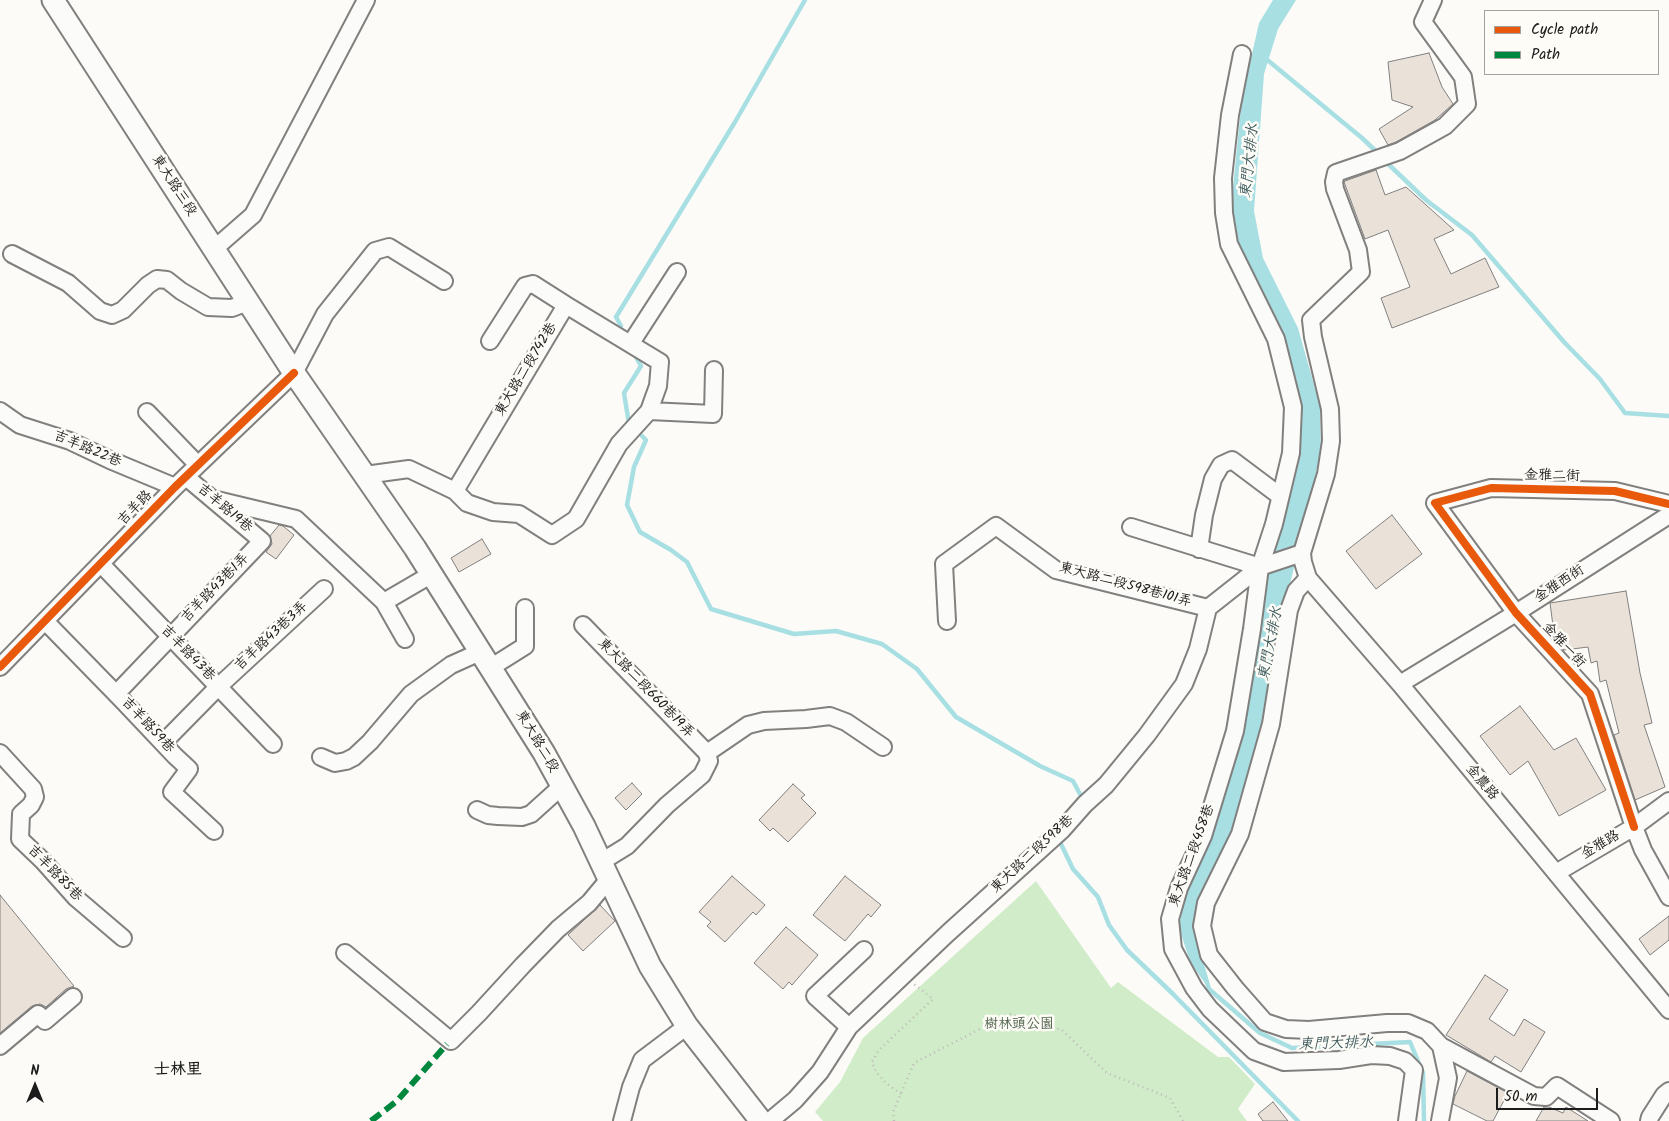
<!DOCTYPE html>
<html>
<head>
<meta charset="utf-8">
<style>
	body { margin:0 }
	#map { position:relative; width:1669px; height:1121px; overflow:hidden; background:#fcfbf8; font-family:Kalam,sans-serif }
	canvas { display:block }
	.legend { position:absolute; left:1484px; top:10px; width:175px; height:65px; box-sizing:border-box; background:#fdfcf7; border:1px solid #a3a29f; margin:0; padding:6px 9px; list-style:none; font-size:15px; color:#1c1c1c }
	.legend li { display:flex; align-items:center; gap:10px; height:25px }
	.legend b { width:25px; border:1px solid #a3a29f }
	.north { position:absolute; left:10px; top:1061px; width:50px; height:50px; -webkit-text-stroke:4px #fdfcf7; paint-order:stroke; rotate:0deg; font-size:14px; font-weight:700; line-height:20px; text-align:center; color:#1c1c1c }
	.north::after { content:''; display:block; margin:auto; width:18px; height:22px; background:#1c1c1c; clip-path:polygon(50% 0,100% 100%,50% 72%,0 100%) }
	.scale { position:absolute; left:1496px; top:1088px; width:102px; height:22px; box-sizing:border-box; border:2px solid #1c1c1c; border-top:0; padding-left:6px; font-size:15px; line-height:18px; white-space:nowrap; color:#1c1c1c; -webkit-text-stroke:4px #fdfcf7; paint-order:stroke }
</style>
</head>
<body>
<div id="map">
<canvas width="1669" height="1121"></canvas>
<ul class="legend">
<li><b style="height:6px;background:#e8590c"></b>Cycle path</li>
<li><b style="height:6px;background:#00873e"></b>Path</li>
</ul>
<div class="north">N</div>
<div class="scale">50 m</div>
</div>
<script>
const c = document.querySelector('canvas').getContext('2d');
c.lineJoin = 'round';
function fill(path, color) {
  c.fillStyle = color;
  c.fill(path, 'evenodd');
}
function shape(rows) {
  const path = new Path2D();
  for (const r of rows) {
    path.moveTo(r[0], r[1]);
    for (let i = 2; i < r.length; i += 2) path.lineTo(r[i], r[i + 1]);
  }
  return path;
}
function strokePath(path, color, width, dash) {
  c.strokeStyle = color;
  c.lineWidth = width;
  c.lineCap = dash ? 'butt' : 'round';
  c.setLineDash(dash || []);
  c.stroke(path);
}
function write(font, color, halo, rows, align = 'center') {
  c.font = font + ' Kalam,"LXGW WenKai TC",sans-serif';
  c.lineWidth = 5;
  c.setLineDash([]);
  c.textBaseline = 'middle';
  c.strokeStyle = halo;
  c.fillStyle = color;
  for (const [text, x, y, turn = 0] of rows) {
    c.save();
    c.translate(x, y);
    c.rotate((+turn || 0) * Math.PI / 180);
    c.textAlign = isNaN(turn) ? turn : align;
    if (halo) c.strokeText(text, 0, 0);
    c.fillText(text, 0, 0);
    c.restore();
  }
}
const green = shape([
	[1036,881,1111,988,1118,982,1218,1057,1229,1057,1255,1084,1238,1109,1247,1121,823,1121,815,1112,840,1082,863,1038]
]);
const water = shape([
	[1273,0,1296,0,1278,29,1264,74,1254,211,1263,258,1298,328,1320,406,1321,451,1282,619,1261,742,1233,832,1204,888,1193,933,1209,989,1190,962,1179,927,1184,900,1207,842,1260,615,1274,549,1299,405,1235,247,1230,217,1242,98,1259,23]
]);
const stream = shape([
	[1265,58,1362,138,1380,155],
	[1385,161,1426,200,1472,235,1564,342,1600,379,1625,413,1669,416],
	[621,326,616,317,735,122,805,0],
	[629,424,624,393,641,366,636,357],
	[642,436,646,440,634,467,627,505,640,532,671,550,687,562,711,609,794,634,836,631,882,644,917,669,956,717,1040,766,1073,781,1081,796],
	[1060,842,1073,869,1098,897,1109,925,1127,950,1172,993,1298,1121],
	[1193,935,1209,989,1260,1033,1292,1048,1410,1042,1423,1073,1424,1121]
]);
const building = shape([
	[1429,53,1442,87,1453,104,1435,120,1396,142,1388,145,1379,129,1413,107,1392,100,1388,62,1429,53],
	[1376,170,1385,195,1406,187,1454,230,1434,239,1451,274,1485,258,1499,287,1392,328,1381,298,1410,287,1388,230,1365,239,1344,182,1345,181,1376,170],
	[1392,515,1422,554,1376,589,1346,551,1392,515],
	[279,525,283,526,294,535,276,559,266,552,272,544,270,536,279,525],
	[482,539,491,554,459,572,451,558,482,539],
	[1626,591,1640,673,1652,723,1644,725,1665,787,1635,800,1614,735,1619,733,1606,680,1600,682,1597,661,1591,663,1588,647,1564,650,1555,641,1550,603,1626,591],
	[1520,706,1554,750,1576,738,1606,790,1559,816,1528,761,1510,775,1480,736,1520,706],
	[632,783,642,794,626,810,615,798,632,783],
	[793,784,805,795,801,798,816,813,788,842,773,828,770,831,759,820,793,784],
	[732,876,765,905,756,915,753,912,725,942,707,926,711,922,699,912,732,876],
	[845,876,881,905,871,917,868,914,845,941,813,915,845,876],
	[0,895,74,986,66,989,46,1007,40,1004,32,1006,0,1033,0,895],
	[600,905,615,921,583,951,568,935,600,905],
	[1669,916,1669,940,1650,955,1639,939,1669,916],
	[786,927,818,955,792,985,789,982,783,989,754,963,786,927],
	[1485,975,1508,990,1489,1019,1514,1036,1524,1019,1545,1032,1521,1072,1495,1056,1491,1062,1446,1035,1485,975],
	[1467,1071,1508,1093,1493,1121,1487,1121,1453,1104,1455,1096,1467,1071],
	[1273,1102,1288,1121,1263,1121,1258,1114,1273,1102],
	[1544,1107,1549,1107,1563,1113,1566,1107,1588,1121,1536,1121,1544,1107]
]);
const path = shape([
	[901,1094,886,1083,876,1072,872,1062,879,1050,933,999,914,984],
	[894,1121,893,1112,914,1063,1009,1014,1062,1030,1107,1073,1170,1098,1183,1121]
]);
const minor = shape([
	[1433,0,1423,22,1463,77,1467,104,1445,126,1400,151,1336,173,1334,182,1335,189,1358,250,1361,272,1311,320,1313,337,1330,409,1331,441,1326,474,1302,553,1303,562,1308,578,1400,684,1669,1010],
	[1242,54,1230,115,1223,178,1224,213,1229,244,1276,339,1293,407,1291,453,1274,524,1260,567,1252,629,1235,731,1203,836,1179,888,1170,919,1173,949,1194,988,1210,1009,1254,1051,1284,1062,1339,1060,1371,1055,1390,1056,1405,1061,1414,1070,1407,1121],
	[214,249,253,215,366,0],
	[12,254,68,283,100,311,112,315,123,310,148,285,157,279,167,280,181,291,208,307,232,308,248,302],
	[490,341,525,286,533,284,566,305],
	[631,343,677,272],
	[0,411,20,425,70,441,110,460,175,487],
	[147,412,198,465],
	[365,475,409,469,455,491,566,305,660,362,658,386,649,411],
	[455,491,467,503,493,512,519,514,552,535,576,519,619,444,649,411,713,414,714,370],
	[217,500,296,519,384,602],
	[1669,504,1615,491,1491,488,1435,503,1516,613,1590,694,1634,827,1643,850,1669,897],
	[1131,527,1260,567],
	[1199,549,1204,515,1213,479,1221,465,1232,460,1280,496],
	[101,564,273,744],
	[1308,578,1296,591,1289,610,1271,724,1240,834,1206,903,1202,926,1209,955,1235,988,1265,1022,1286,1029,1309,1030,1387,1023,1408,1023,1427,1031,1441,1046,1448,1078,1440,1121],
	[45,621,123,701,175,756,189,769,172,792,214,831],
	[947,621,944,564,996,526,1056,570,1208,608],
	[583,625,707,753],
	[405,639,384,602,432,574],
	[0,667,175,487,294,373,325,314,375,251,389,247,444,281],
	[490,668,525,646,525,608],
	[1400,684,1516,613,1669,515],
	[116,694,262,541,186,477],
	[163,743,219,686,324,589],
	[0,753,33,789,35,797,31,805,21,814,20,839,43,861,76,898,123,938],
	[321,757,335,763,346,761,354,757,370,742,411,694,451,665,480,652],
	[477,810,488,815,498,816,522,817,531,814,562,786],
	[601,862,627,846,667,805,702,775,709,761,707,753,748,725,764,721,806,719,830,716,846,722,883,747],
	[1556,873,1634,827,1669,801],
	[345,953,451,1041,479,1013,523,965,558,929,589,903,609,879],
	[849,1027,815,996,864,950],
	[0,1046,38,1014,45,1021,73,997],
	[1441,1046,1534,1096,1546,1097,1557,1086,1611,1121],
	[622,1121,631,1087,642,1060,687,1026],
	[770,1121,795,1100,820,1072,849,1027,948,933,1062,830,1085,804,1106,785,1147,735,1184,684,1198,649,1208,608,1260,567,1302,553],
	[1649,1121,1650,1117,1664,1095,1669,1091]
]);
const major = shape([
	[53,0,294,373,415,548,544,753,584,826,650,966,687,1026,761,1121]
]);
const quiet = shape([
	[371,1121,397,1101,447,1044]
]);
const cycleway = shape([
	[0,667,175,487,294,373],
	[1634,827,1590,694,1516,613,1435,503,1491,488,1615,491,1669,504]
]);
const streetNames = [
	["東大路三段",173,186,57],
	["東大路二段742巷",527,370,-59],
	["吉羊路22巷",87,450,23],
	["金雅二街",1552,477,1],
	["吉羊路",136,509,-46],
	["吉羊路19巷",224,509,40],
	["金雅西街",1560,585,-33],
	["東大路二段598巷101弄",1125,586,15],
	["吉羊路43巷1弄",216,589,-46],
	["吉羊路43巷3弄",272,637,-43],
	["金雅一街",1563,646,47],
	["吉羊路43巷",187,654,46],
	["東大路二段660巷19弄",645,689,46],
	["吉羊路59巷",147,726,47],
	["東大路二段",536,742,59],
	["金農路",1481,783,50],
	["金雅路",1601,846,-31],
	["東大路二段598巷",1033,855,-43],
	["東大路二段458巷",1193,856,-70],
	["吉羊路85巷",54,874,46]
];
const parkNames = [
	["樹林頭公園",1019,1026]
];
const waterNames = [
	["東門大排水",1251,161,-84],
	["東門大排水",1272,644,-79],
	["東門大排水",1336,1045,-2]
];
const quarterNames = [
	["士林里",178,1071]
];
fill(green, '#d1ecc8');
fill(water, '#a7dfe3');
strokePath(stream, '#a7dfe3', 4.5);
fill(building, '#eae2d9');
strokePath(building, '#81807f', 1);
strokePath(minor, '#81807f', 20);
strokePath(major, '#81807f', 25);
strokePath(path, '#bbbab8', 2.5, [1, 4]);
strokePath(minor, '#fbfbf9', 16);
strokePath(major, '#fbfbf9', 21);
strokePath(quiet, '#00873e', 6, [12, 6]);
strokePath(cycleway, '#e8590c', 8);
write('14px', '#1c1c1c', '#fdfcf7', streetNames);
write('14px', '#4f614a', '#fdfcf7', parkNames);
write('italic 15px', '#405c5e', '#fdfcf7', waterNames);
write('bold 16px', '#1c1c1c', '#fdfcf7', quarterNames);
</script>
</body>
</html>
